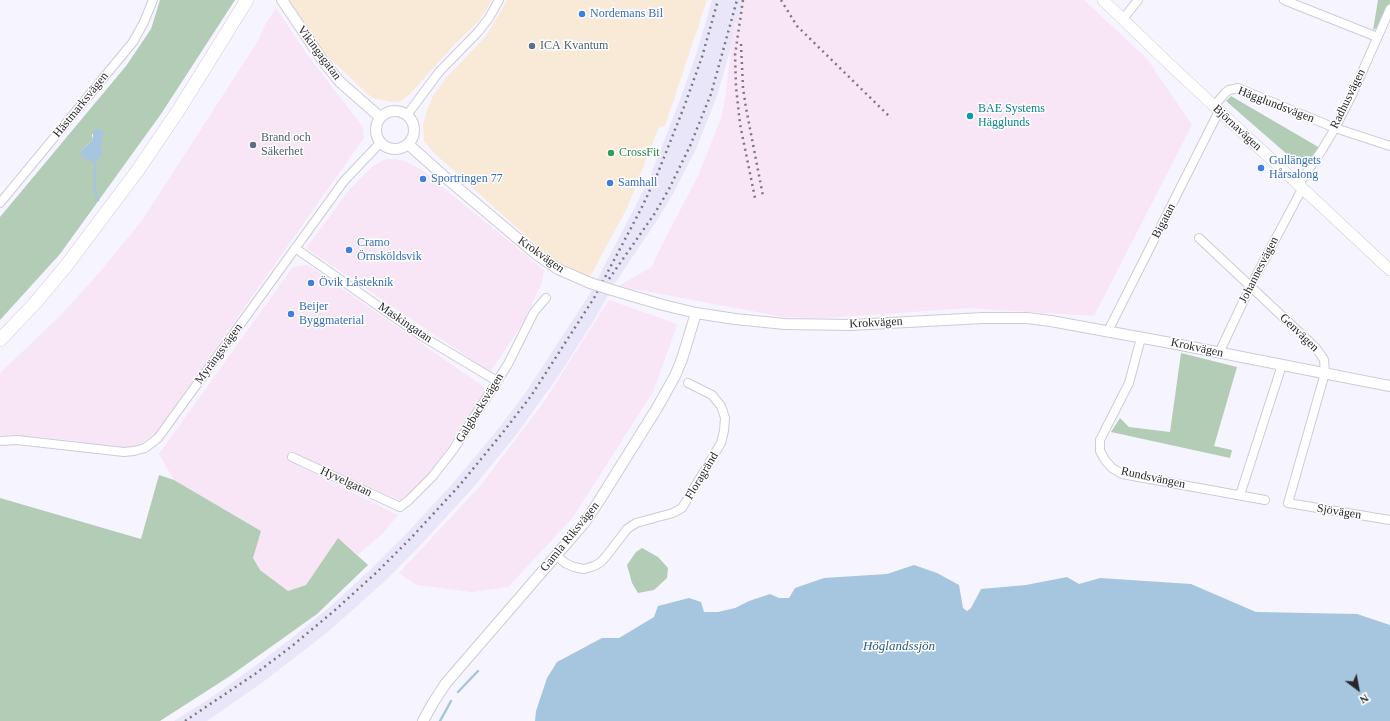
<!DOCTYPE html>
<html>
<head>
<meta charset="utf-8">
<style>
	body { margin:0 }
	#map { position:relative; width:1390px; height:721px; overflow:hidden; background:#f6f4fe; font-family:"Times New Roman",serif }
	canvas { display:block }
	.north { position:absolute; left:1338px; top:669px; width:40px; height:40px; -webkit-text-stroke:3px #fff; paint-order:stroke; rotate:148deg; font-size:11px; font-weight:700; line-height:16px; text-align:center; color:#28272b }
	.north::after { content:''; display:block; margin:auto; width:14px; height:18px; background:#28272b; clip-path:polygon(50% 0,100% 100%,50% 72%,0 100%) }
</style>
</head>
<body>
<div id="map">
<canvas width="1390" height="721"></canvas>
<div class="north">N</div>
</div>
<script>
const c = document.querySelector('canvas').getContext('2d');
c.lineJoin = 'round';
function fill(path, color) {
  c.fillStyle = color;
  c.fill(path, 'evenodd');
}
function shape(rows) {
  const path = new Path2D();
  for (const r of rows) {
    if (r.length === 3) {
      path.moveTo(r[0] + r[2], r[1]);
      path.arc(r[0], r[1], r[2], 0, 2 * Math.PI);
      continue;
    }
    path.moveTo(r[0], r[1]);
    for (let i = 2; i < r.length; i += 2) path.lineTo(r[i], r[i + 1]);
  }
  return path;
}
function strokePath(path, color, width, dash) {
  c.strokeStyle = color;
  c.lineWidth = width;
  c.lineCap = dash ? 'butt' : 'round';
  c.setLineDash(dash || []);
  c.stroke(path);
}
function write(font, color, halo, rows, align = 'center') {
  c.font = font + ' "Times New Roman",serif';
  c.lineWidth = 3;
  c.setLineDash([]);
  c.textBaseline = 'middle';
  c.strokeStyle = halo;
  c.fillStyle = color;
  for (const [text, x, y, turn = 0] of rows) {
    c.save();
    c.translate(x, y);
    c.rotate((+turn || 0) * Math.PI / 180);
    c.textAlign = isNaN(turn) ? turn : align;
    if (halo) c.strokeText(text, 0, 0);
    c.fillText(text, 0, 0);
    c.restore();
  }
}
const commercial = shape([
	[289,0,492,0,479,21,454,45,409,95,401,101,393,102,372,98,328,57,301,21],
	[507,0,707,0,665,126,659,127,627,208,590,277,553,260,434,153,424,141,423,125,427,110,433,96,446,78,486,36]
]);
const industrial = shape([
	[743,0,1084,0,1147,59,1192,125,1094,316,969,308,825,318,784,317,618,286,652,267,657,255,699,174,721,118,725,100,734,23],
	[276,8,306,53,363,127,364,138,356,149,156,433,138,445,128,448,43,437,0,435,0,373,59,317,100,272,143,219,258,41,265,25],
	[386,159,395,159,405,161,423,171,544,270,542,282,522,325,490,372,306,248,350,189,373,166],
	[308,265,484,387,484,392,433,470,401,501,293,453,289,461,398,515,382,534,358,555,338,538,306,585,288,591,260,570,252,558,261,531,174,480,159,454,293,267],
	[609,300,669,321,677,325,653,392,573,517,508,587,472,592,417,585,399,573,481,485,543,403]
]);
const built = shape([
	[712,0,743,0,737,23,734,23,732,44,717,96,696,149,674,192,660,216,615,283,593,322,559,375,517,434,472,489,417,549,384,582,329,631,263,682,207,721,174,721,209,699,251,669,288,641,330,607,373,567,406,534,454,482,499,428,526,392,589,295,635,207,652,172,678,105,696,55]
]);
const green = shape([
	[160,0,235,0,161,114,60,254,0,320,0,217,126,66,151,29],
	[92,134,102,139,102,154,81,151,92,140],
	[1378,0,1390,0,1390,3,1378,27,1373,30],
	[1231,96,1320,148,1304,169,1226,101],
	[1181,353,1237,367,1214,446,1232,450,1230,458,1111,432,1120,418,1129,427,1170,432],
	[159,475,174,480,261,531,253,558,260,570,288,591,306,585,338,538,368,565,317,614,230,676,160,721,0,721,0,498,141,539],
	[642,548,658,557,668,568,667,578,654,590,638,593,632,583,627,565,636,552]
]);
const water = shape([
	[100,129,104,132,102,139,102,154,95,164,80,155,81,151,92,140,94,130],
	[914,565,937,573,959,585,963,608,967,611,971,608,981,589,1026,585,1067,577,1079,584,1100,578,1191,584,1256,612,1357,614,1390,625,1390,721,535,721,536,711,547,678,557,662,602,638,619,638,654,617,658,606,689,598,701,602,704,612,718,612,735,608,749,601,770,594,779,598,789,598,795,588,824,578,887,574]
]);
const stream = shape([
	[95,164,95,191,98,200],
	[458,692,478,671],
	[440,721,451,701]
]);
const minor = shape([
	[1284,0,1377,37],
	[1123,19,1138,0],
	[1214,106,1225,93,1229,90,1238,88,1335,128,1390,146],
	[407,115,439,72,478,32,489,18,499,0],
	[1298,185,1322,150,1335,128,1352,95,1390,9],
	[0,203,133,42,144,22,153,0],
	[1199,238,1315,347,1321,355,1324,360,1325,373,1288,503,1390,520],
	[295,248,420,335,497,381],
	[1108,331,1219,111],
	[1141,338,1129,383,1100,440,1100,451,1105,460,1112,468,1122,474,1265,500],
	[1219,353,1250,287,1302,189],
	[0,441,17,440,124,452,134,451,145,448,158,438,344,181,380,143],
	[292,457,400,507,409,500,432,477,453,450,508,364,534,312,546,298],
	[1240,495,1282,365],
	[556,555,565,563,574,567,584,569,594,566,601,562,608,554,627,529,636,523,673,513,682,508,721,443,724,431,725,418,721,406,712,395,688,383]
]);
const tertiary = shape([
	[282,0,323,61,340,82,380,117],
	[395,130,19],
	[408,144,446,178,536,254,558,269,590,283],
	[612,290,663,305,696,313,735,319,785,324,851,325,983,318,1027,318,1051,321,1176,344,1390,386],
	[423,721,433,703,446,683,585,522,599,501,657,408,675,376,682,359,696,313]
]);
const secondary = shape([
	[1103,0,1168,63,1390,270]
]);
const trunk = shape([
	[0,340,36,302,66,266,138,170,178,111,247,0]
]);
const rail = shape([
	[743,0,735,55,736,87,740,124,755,198],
	[781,0,797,26,891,118],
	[741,44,743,88,746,108,763,196],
	[609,279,655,213,669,189,690,146,711,94,737,0],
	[185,721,255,674,292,646,334,611,377,572,411,538,459,486,504,431,531,396,594,298,641,209,657,175,684,107,702,57,718,0]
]);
const tertiaryBridge = shape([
	[590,283,612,290]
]);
const markers = [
	[582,14,4,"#3f7fe0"],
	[532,46,4,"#5c6f8a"],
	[970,116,4,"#0f9aa8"],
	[253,145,4,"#5c6f8a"],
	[611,153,4,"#2e9e5b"],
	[1261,168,4,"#3f7fe0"],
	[423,179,4,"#3f7fe0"],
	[610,183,4,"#3f7fe0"],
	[349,250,4,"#3f7fe0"],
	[311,283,4,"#3f7fe0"],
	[291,314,4,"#3f7fe0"]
];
const shopNames = [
	["Nordemans Bil",590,14],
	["Gullängets",1269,161],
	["Hårsalong",1269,175],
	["Sportringen 77",431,179],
	["Samhall",618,183],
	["Cramo",357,243],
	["Örnsköldsvik",357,257],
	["Övik Låsteknik",319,283],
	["Beijer",299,307],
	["Byggmaterial",299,321]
];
const serviceNames = [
	["ICA Kvantum",540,46],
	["Brand och",261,138],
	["Säkerhet",261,152]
];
const streetNames = [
	["Vikingagatan",319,53,53],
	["Radhusvägen",1348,99,-64],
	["Hästmarksvägen",81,105,-51],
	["Hägglundsvägen",1276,105,21],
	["Björnavägen",1237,128,43],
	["Bigatan",1164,221,-63],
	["Krokvägen",541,255,35],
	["Johannesvägen",1259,270,-63],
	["Maskingatan",405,323,34],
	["Krokvägen",876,323,-3],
	["Genvägen",1299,333,44],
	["Krokvägen",1197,348,12],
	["Myrängsvägen",219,354,-54],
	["Galgbacksvägen",480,408,-58],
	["Floragränd",702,476,-59],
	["Rundsvängen",1153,478,12],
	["Hyvelgatan",346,482,25],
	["Sjövägen",1339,512,9],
	["Gamla Riksvägen",570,537,-51]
];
const cultureNames = [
	["BAE Systems",978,109],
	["Hägglunds",978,123]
];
const leisureNames = [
	["CrossFit",619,153]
];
const waterNames = [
	["Höglandssjön",899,647]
];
fill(commercial, '#f9e9d7');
fill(industrial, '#f8e5f5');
fill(built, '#eae6f9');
fill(green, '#b3ccb5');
fill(water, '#a6c6e0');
strokePath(stream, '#a6c6e0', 2.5);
strokePath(minor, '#cdcbd7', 10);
strokePath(tertiary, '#cdcbd7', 12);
strokePath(secondary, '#cdcbd7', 12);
strokePath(trunk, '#cdcbd7', 14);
strokePath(minor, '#fff', 8);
strokePath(tertiary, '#fff', 10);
strokePath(secondary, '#fff', 11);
strokePath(trunk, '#fff', 13);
strokePath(rail, '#7b7980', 2.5, [2, 4]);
strokePath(tertiaryBridge, '#cdcbd7', 12, []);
strokePath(tertiaryBridge, '#fff', 10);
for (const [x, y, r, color] of markers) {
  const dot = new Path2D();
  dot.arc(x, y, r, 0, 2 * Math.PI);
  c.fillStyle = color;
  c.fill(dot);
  strokePath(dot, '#fff', 1.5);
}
write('12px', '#366cbe', '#fff', shopNames, 'left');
write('12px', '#4e5e75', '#fff', serviceNames, 'left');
write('12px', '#28272b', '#fff', streetNames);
write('12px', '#0d838f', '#fff', cultureNames, 'left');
write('12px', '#27864d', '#fff', leisureNames, 'left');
write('italic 13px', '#295c80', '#fff', waterNames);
</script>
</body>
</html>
